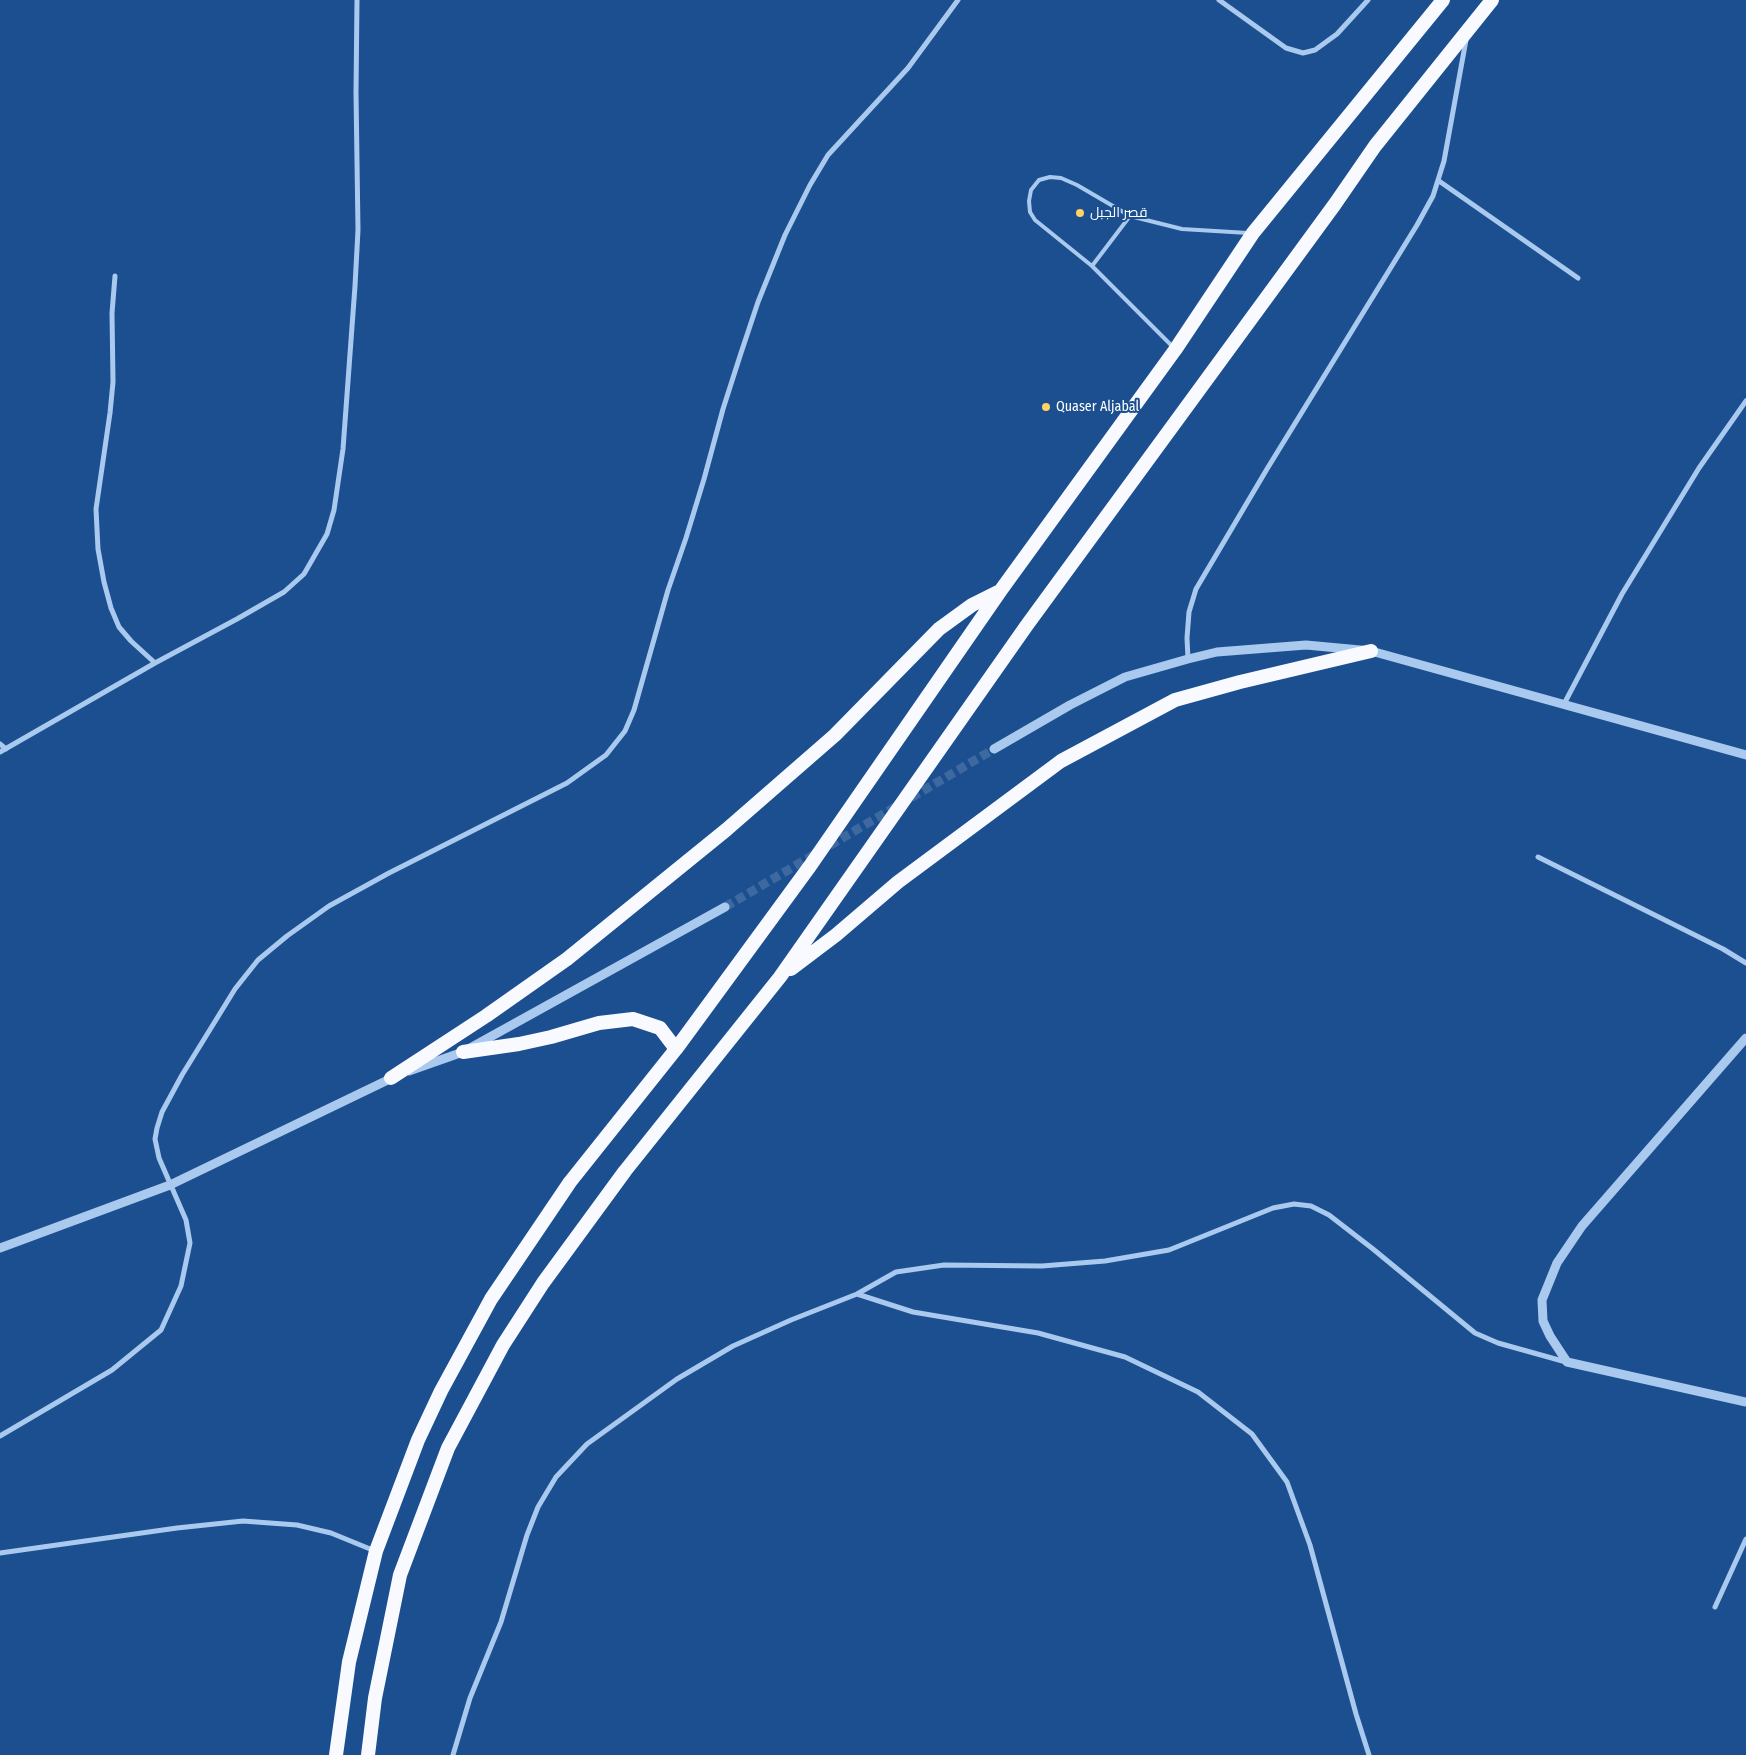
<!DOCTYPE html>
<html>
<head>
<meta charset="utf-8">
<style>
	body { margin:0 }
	canvas { display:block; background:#1b4f8f }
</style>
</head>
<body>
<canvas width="1746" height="1755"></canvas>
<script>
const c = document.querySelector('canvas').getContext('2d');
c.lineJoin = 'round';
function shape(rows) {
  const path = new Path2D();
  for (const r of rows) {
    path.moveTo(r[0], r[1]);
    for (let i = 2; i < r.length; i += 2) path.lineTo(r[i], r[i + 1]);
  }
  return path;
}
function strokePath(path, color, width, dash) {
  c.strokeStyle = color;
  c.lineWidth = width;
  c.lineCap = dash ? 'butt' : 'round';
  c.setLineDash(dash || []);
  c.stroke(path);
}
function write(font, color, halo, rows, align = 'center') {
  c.font = font + ' "Fira Sans Condensed",Cairo,sans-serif';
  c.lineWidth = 4;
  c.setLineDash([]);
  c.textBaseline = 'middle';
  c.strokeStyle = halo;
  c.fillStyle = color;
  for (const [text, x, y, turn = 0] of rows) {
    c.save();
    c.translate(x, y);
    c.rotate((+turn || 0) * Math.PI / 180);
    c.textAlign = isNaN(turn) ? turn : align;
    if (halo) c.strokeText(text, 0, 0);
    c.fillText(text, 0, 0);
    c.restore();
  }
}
const tertiaryTunnel = shape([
	[725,907,994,749]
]);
const service = shape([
	[1092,266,1130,216],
	[1173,347,1092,266,1035,220,1030,212,1029,201,1031,190,1039,180,1050,177,1061,178,1077,185,1130,216,1182,229,1248,233]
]);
const minor = shape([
	[1219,0,1286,48,1303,53,1315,50,1337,34,1368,0],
	[1439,181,1578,278],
	[115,276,112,313,113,382,110,413,96,509,98,549,104,582,111,608,119,627,131,641,155,663],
	[1188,659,1187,638,1189,612,1196,589,1267,469,1417,225,1433,196,1444,161,1466,40],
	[1564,704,1622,594,1699,468,1746,401],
	[0,744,6,749],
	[0,752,155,663,237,619,284,592,304,574,327,534,334,510,343,449,355,286,358,230,356,93,357,0],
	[1538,857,1723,949,1746,963],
	[857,1294,913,1312,1038,1333,1125,1357,1198,1392,1252,1434,1287,1482,1310,1545,1356,1714,1369,1755],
	[0,1436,112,1370,161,1330,181,1286,190,1243,186,1220,159,1158,155,1139,157,1128,162,1112,182,1075,235,989,258,960,287,936,329,906,389,873,567,783,606,755,625,731,634,710,668,590,686,538,704,479,723,409,740,356,758,302,785,235,810,185,828,155,908,68,958,0],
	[0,1553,177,1528,243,1521,297,1525,331,1533,375,1551],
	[1715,1607,1746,1539],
	[453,1755,470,1698,501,1622,527,1535,538,1507,556,1477,587,1444,677,1379,733,1346,791,1320,857,1294,896,1272,944,1265,1042,1266,1105,1261,1169,1250,1273,1208,1294,1204,1311,1206,1329,1215,1373,1249,1475,1333,1498,1343,1566,1362]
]);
const tertiary = shape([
	[994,749,1070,705,1125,677,1188,659,1217,652,1306,645,1371,651,1746,755],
	[1746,1038,1582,1226,1557,1263,1542,1300,1543,1321,1550,1336,1567,1362,1746,1402],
	[409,1071,463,1052,725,907],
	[0,1248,170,1185,394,1077]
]);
const trunk = shape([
	[791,969,836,935,898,882,1061,761,1175,700,1240,682,1371,651],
	[463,1052,519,1044,551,1037,599,1023,633,1019,660,1028,676,1049],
	[391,1078,486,1016,567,959,726,830,835,735,939,629,972,605,998,592],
	[336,1755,349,1662,376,1551,418,1440,441,1391,491,1299,570,1182,676,1049,810,866,1001,590,1175,350,1253,233,1443,0],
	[368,1755,375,1698,400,1575,448,1448,503,1345,543,1283,625,1171,780,977,1027,625,1335,204,1375,146,1492,0]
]);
const markers = [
	[1080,213,5,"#ffd166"],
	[1046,407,5,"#ffd166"]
];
const poiNames = [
	["قصر الجبل",1090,213],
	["Quaser Aljabal",1056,407]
];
strokePath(tertiaryTunnel, '#3d69a0', 9, [9, 4.5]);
strokePath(service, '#a9c9ee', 4);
strokePath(minor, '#a9c9ee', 5);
strokePath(tertiary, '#a9c9ee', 9);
strokePath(trunk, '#f8faff', 14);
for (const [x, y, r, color] of markers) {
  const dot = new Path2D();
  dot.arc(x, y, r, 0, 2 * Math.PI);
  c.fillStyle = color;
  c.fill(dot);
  strokePath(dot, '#1b4f8f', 2);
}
write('14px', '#fff', '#1b4f8f', poiNames, 'left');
</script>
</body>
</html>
